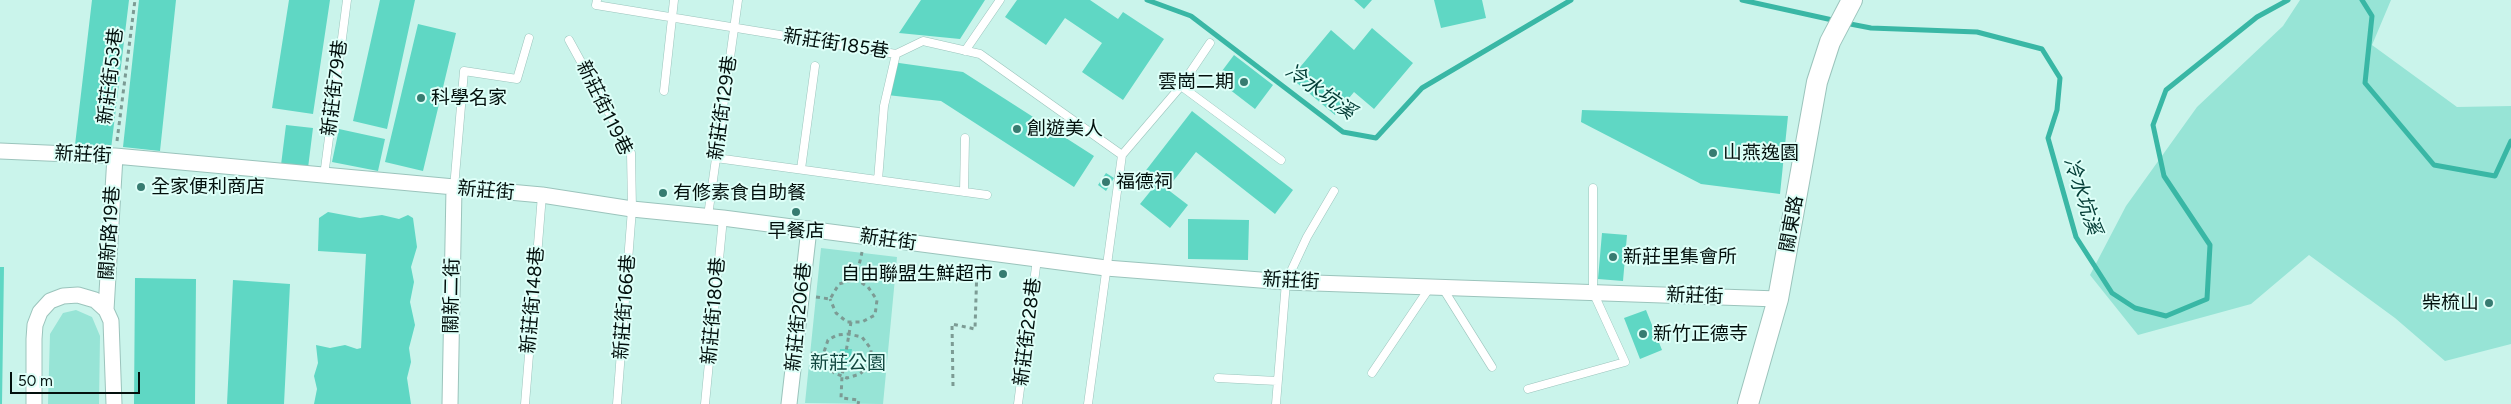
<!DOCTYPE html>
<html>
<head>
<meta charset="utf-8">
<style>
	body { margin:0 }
	#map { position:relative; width:2511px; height:404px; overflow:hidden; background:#caf4eb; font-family:Figtree,sans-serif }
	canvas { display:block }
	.scale { position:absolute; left:10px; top:372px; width:130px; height:22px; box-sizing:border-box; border:2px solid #03100d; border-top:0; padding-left:6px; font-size:15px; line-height:18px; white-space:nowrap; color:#03100d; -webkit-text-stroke:4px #defff8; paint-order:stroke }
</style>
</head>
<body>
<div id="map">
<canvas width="2511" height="404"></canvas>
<div class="scale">50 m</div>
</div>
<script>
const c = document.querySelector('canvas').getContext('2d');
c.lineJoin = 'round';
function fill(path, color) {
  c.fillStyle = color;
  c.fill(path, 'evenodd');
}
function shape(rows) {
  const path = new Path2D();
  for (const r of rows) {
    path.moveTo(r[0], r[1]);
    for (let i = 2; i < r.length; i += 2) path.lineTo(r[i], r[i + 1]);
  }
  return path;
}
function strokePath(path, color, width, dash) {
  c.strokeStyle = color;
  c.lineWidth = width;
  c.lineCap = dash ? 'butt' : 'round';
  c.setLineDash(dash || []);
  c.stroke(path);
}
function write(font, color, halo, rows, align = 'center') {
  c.font = font + ' Figtree,"Noto Sans TC",sans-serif';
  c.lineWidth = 4;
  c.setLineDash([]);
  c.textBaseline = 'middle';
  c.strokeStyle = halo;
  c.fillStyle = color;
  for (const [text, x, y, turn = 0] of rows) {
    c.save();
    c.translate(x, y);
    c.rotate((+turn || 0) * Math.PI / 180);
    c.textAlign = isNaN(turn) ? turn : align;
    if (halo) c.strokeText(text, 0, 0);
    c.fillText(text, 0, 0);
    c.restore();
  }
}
const green = shape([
	[2300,0,2391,0,2372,45,2457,107,2511,106,2511,344,2445,361,2395,318,2309,255,2251,304,2138,335,2090,275,2126,206,2197,107,2283,26],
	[821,248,897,257,883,404,805,403],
	[76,310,92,317,100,336,99,404,48,404,50,334,63,313]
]);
const stream = shape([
	[1147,0,1191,16,1343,132,1376,138,1422,88,1571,0],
	[1742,0,1837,21],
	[2362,0,2372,16,2365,83,2434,165,2495,176,2511,141],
	[1845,23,1871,28,1977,32,2042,49,2060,78,2057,110,2048,138,2076,237,2112,293,2135,308,2166,316,2207,299,2210,245,2164,176,2153,125,2166,90,2257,17,2288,0]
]);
const building = shape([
	[92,0,129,0,111,149,75,145],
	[139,0,176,0,160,151,123,147],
	[289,0,330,0,313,114,272,108],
	[380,0,415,0,387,129,353,121],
	[921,0,985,0,960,39,899,33],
	[1017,0,1090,0,1118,19,1123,12,1164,39,1123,100,1082,72,1102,43,1065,18,1046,45,1005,17],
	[1354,0,1372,0,1364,9],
	[1434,0,1482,0,1486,18,1441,28],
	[418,24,456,33,423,171,385,162],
	[1372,28,1413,63,1374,109,1354,92,1335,115,1291,78,1331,30,1354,50],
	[1234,55,1273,85,1255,109,1216,79],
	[892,62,963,72,1094,156,1074,187,941,101,887,95],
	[1582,110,1788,116,1780,194,1701,184,1581,122],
	[1192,111,1293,190,1275,214,1196,152,1167,189,1188,205,1170,228,1140,204,1153,188,1140,178],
	[286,125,313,128,308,168,281,165],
	[339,129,385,139,378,171,332,162],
	[1106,173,1114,178,1106,191,1098,185],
	[328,212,360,218,382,215,399,219,408,215,413,218,417,247,411,267,414,282,410,302,415,325,409,348,411,362,407,378,411,404,314,404,317,389,314,376,318,363,316,345,330,348,345,345,357,349,361,348,366,254,318,251,319,218],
	[1188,219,1249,220,1248,260,1188,259],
	[1602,233,1627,235,1623,281,1598,279],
	[0,267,4,267,2,404,0,404],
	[135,278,196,279,195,404,134,404],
	[233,280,290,284,284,404,227,404],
	[1646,310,1662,350,1640,359,1624,318],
	[840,349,852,349,850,362,839,360]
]);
const path = shape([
	[117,141,135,0],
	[856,279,862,252],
	[816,297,830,299,839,284,856,279,868,287,877,300,875,315,862,322,847,322,836,313,830,299],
	[851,322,842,376,841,398,859,400,858,404],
	[811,353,823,355,828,340,837,335,848,334,862,337,871,349,871,364,860,374,847,378,834,373,823,355],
	[953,386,952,324,975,329,977,267]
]);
const lane = shape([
	[597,0,596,5,896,54,923,41,980,54,1122,155,1088,404],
	[569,40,631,153,632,209,617,404],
	[965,51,1000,0],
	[1181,86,1210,43],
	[664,91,674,0],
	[1122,155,1181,86,1281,160],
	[716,158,987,195],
	[801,169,815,66],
	[324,176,347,0],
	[878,180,884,106,896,54],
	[454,188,464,71,517,79,529,38],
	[964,192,965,138],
	[708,216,738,0],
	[1442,287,1492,367],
	[1372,373,1430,287],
	[1218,378,1277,381],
	[1528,389,1625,362,1593,292,1593,188],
	[525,404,542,195],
	[705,404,723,218],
	[1018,404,1037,259],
	[1276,404,1286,282,1307,237,1334,191]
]);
const street = shape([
	[0,151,115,156,542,195,632,209,723,218,1106,268,1286,282,1778,299],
	[106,310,115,156],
	[34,404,34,339,35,325,40,312,50,301,63,296,78,295,95,300,106,310,111,321,114,404],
	[450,404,454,188],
	[789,404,809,229]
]);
const secondary = shape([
	[1748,404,1778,299,1817,82,1830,42,1852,0]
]);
const markers = [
	[1244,82,5,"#377c71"],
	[421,98,5,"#377c71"],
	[1017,129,5,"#377c71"],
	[1713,153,5,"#377c71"],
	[1106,182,5,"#377c71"],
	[141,187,5,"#377c71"],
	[663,193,5,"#377c71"],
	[796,212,5,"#377c71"],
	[1613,257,5,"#377c71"],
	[1003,274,5,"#377c71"],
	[2489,303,5,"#377c71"],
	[1643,334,5,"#377c71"]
];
const streetNames = [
	["新莊街185巷",836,44,9],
	["新莊街53巷",111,76,-83],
	["新莊街79巷",335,88,-83],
	["新莊街119巷",604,108,64],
	["新莊街129巷",723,108,-82],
	["新莊街",83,155,3],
	["新莊街",486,191,5],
	["關東路",1792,224,-80],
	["關新路19巷",110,233,-86],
	["新莊街",888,240,8],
	["新莊街",1291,281,3],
	["關新二街",452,296,-89],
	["新莊街",1695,296,2],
	["新莊街148巷",533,300,-85],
	["新莊街166巷",625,307,-86],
	["新莊街180巷",714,311,-85],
	["新莊街206巷",799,317,-84],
	["新莊街228巷",1028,332,-83]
];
const poiNames = [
	["雲崗二期",1234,82,"right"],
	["科學名家",431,98],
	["創遊美人",1027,129],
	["山燕逸園",1723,153],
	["福德祠",1116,182],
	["全家便利商店",151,187],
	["有修素食自助餐",673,193],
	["早餐店",796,231,"center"],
	["新莊里集會所",1623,257],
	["自由聯盟生鮮超市",993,274,"right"],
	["柴梳山",2479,303,"right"],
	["新竹正德寺",1653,334]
];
const parkNames = [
	["新莊公園",848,363]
];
const waterNames = [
	["冷水坑溪",1320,92,35],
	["冷水坑溪",2082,196,72]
];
fill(green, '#97e4d6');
strokePath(stream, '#39b7a5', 5);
fill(building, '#5fd7c4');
strokePath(lane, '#9bc4bc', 9);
strokePath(street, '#9bc4bc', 17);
strokePath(secondary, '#9bc4bc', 22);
strokePath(path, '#7c9b94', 3, [4, 4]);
strokePath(lane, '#fff', 8);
strokePath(street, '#fff', 15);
strokePath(secondary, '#fff', 20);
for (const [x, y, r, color] of markers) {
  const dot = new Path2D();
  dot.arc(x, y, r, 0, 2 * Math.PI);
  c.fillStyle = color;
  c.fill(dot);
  strokePath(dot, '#defff8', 2);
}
write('19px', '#03100d', '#defff8', streetNames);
write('19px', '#03100d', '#defff8', poiNames, 'left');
write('19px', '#11473f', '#defff8', parkNames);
write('italic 20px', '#023c35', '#defff8', waterNames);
</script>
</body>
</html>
